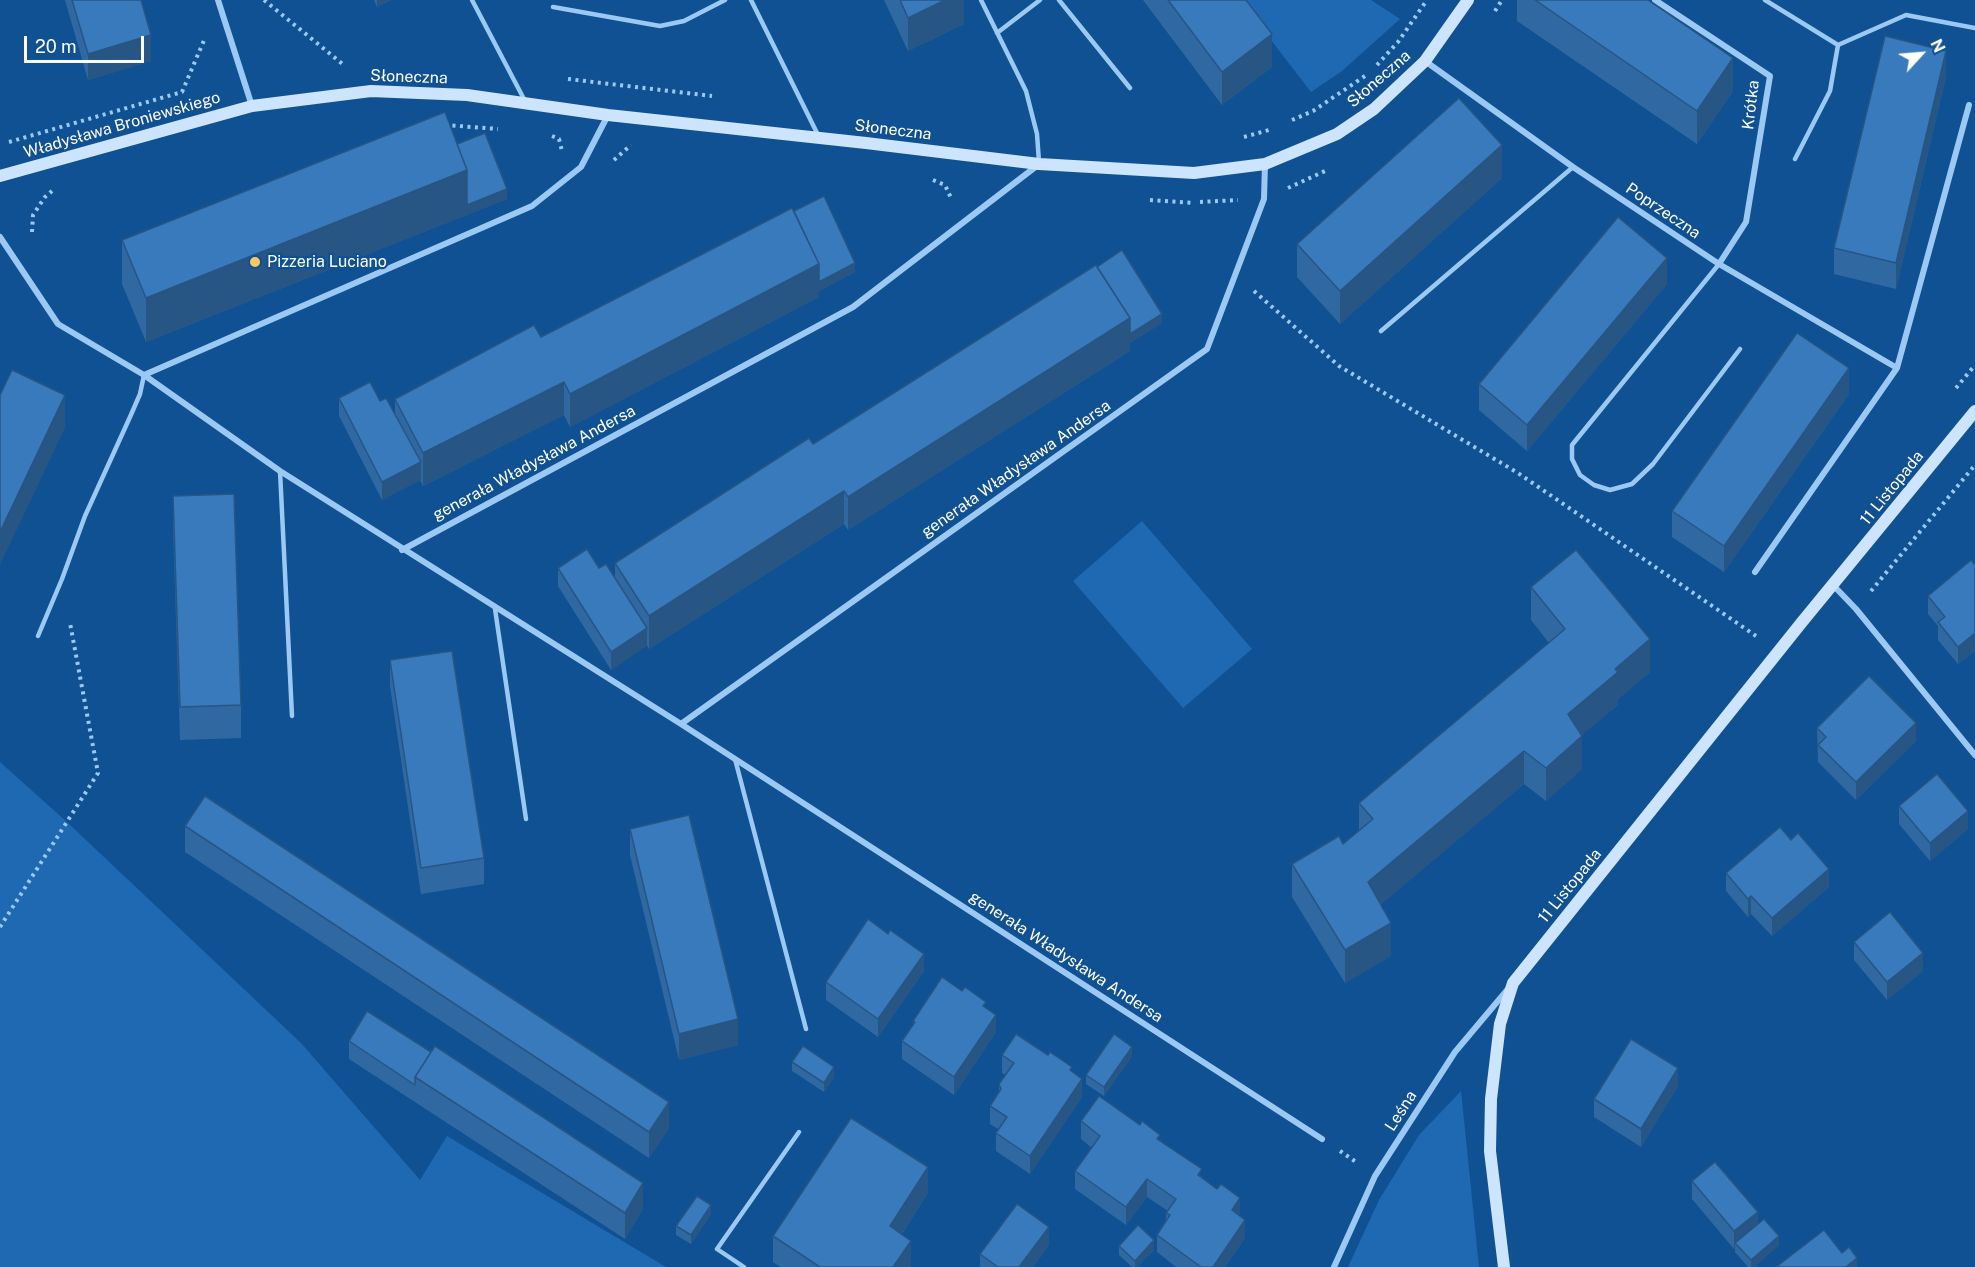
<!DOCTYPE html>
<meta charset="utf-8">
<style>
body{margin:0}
#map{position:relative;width:1975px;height:1267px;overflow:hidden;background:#105193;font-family:"Public Sans",sans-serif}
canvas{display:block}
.north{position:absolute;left:1891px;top:24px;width:60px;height:60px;-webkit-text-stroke:4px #105193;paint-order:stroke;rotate:64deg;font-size:16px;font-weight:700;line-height:24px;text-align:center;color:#fff}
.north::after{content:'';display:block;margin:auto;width:21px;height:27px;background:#fff;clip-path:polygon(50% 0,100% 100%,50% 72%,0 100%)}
.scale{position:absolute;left:24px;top:36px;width:120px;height:27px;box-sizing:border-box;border:3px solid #fff;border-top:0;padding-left:8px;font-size:18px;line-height:21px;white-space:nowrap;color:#fff;-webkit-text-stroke:4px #105193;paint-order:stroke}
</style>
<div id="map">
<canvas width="1975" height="1267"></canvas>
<div class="north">N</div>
<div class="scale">20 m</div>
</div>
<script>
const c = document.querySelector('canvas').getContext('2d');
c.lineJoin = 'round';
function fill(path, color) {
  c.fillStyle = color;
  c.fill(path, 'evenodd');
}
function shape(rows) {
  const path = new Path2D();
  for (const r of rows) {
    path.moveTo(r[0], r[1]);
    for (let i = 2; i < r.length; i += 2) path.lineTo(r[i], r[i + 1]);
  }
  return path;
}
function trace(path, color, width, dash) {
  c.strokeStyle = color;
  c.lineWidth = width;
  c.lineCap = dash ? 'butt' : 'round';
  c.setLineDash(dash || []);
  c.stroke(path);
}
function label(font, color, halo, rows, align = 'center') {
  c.font = font + ' "Public Sans",sans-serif';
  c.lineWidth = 4.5;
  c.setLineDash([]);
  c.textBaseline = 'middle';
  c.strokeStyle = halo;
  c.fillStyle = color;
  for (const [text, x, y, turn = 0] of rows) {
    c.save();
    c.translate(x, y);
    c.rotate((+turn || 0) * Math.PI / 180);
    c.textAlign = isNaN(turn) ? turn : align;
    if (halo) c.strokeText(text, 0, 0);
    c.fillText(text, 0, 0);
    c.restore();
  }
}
fill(shape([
 [1240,0,1371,0,1400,19,1342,71,1311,92],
 [1142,521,1252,649,1183,708,1073,581],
 [0,762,68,823,301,1043,420,1180,447,1136,666,1267,0,1267],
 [1461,1091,1479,1267,1348,1267,1379,1200,1419,1135]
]), '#1e69b1');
trace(shape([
 [264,0,345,66],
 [1495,11,1502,0],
 [1377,65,1398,42,1427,0],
 [568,79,712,96],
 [1292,120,1313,111,1365,76],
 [445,125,498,129],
 [552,136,559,139,562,151],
 [1244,137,1269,130],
 [9,142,182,92,205,38],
 [614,160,631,145],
 [933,180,945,185,952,200],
 [1288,188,1325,171],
 [1150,200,1193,203],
 [1200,202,1238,200],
 [32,232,33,215,45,197,52,191],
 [1254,291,1339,366,1518,473,1756,636],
 [1956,388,1975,365],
 [1871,591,1975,465],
 [0,927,98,773,70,623],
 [1340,1151,1356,1162]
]), '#9cc9f4', 4, [3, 4.5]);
trace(shape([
 [472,0,525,101],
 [751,0,818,135],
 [981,0,1026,91,1037,134,1039,162],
 [1059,0,1130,88],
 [1765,0,1838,45,1906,15,1975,28],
 [553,7,660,26,684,21,725,0],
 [997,33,1040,0],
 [1795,159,1830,91,1838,45],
 [1719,264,1572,445,1572,459,1580,475,1594,485,1610,490,1632,484,1653,464,1740,349],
 [1381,331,1573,167],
 [280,471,292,716],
 [495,609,526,819],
 [38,636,62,579,85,516,130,417,140,394,144,375],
 [735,759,806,1029],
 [744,1267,717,1249,799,1132]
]), '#9cc9f4', 4.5);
trace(shape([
 [218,0,252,106],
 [1655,0,1770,76,1746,222,1719,264],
 [1425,61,1573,167,1719,264,1897,368],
 [0,237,58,324,144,375,280,471,681,724,1322,1139],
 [144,375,532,206,581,167,608,115],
 [402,550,853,307,1038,165],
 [1755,572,1897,368,1969,105],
 [1833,585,1856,609,1975,755],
 [681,724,1207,349,1264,199,1265,164],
 [1334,1267,1375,1176,1455,1052,1508,989]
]), '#9cc9f4', 6);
trace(shape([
 [0,176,252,106,371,91,467,95,608,115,866,143,1039,164,1194,173,1265,164,1337,134,1374,109,1425,61,1468,0],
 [1504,1267,1490,1151,1491,1099,1500,1024,1513,983,1802,622,1975,411]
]), '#cce4fd', 12);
fill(shape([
 [65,0,141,0,151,61,88,80],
 [374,0,391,0,377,7],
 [884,0,964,0,964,24,908,51],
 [1143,0,1246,0,1272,67,1222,105],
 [1517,0,1648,0,1733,91,1697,144,1517,21],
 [1946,77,1896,289,1834,274,1834,248],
 [457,144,507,199,146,342,122,284,122,240],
 [1502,178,1340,324,1297,277,1297,244],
 [794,211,855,272,819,291,819,297,570,427,564,415,423,486,420,480,382,500,339,416,339,398,380,401,395,414,395,399,541,337],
 [1667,284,1527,451,1479,410,1479,384],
 [1162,323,1130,343,1130,351,848,530,844,524,649,649,647,645,611,670,558,586,558,568,599,568,615,579,615,563,813,444],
 [1849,394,1724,572,1672,537,1672,511],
 [173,496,241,705,241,738,180,740,173,529],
 [1975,565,1975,651,1958,664,1938,640,1938,626,1928,614,1928,596],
 [1531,587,1650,672,1618,699,1618,705,1581,735,1582,769,1546,801,1524,784,1381,904,1391,956,1345,983,1292,897,1292,864,1343,844,1359,831,1359,803,1549,643,1531,620],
 [390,660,484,858,484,884,421,894,390,686],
 [1817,728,1916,741,1856,800,1818,762],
 [1899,806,1968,829,1930,861,1899,824],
 [185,826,669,1128,649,1158,185,852],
 [630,829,738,1045,679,1060,630,855],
 [1726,873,1829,887,1772,936,1751,914,1748,917,1726,891],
 [1854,942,1923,971,1887,1000,1854,960],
 [924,971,878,1037,826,1000,826,982],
 [986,1007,996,1032,954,1095,902,1059,902,1041,913,1025,913,1021],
 [367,1011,643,1209,625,1239,349,1059,349,1041],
 [1002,1055,1072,1072,1082,1097,1030,1174,996,1151,996,1133,998,1129,990,1124,990,1106,999,1092,999,1084,1006,1075,1002,1073],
 [1132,1056,1104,1096,1086,1084,1086,1075],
 [792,1062,834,1077,824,1092,792,1071],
 [1678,1086,1641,1147,1594,1117,1594,1099],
 [1081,1121,1160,1140,1202,1177,1240,1216,1245,1238,1225,1267,1176,1267,1157,1252,1157,1235,1166,1220,1166,1213,1168,1211,1147,1197,1126,1225,1075,1189,1075,1171,1092,1148,1081,1139],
 [1692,1181,1758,1224,1779,1245,1754,1267,1748,1267,1735,1252,1735,1248,1734,1249,1692,1199],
 [928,1193,902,1234,911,1267,780,1267,773,1262,773,1236],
 [711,1214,691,1244,676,1235,676,1226],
 [1049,1245,1033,1267,980,1267,980,1254],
 [1119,1246,1154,1250,1137,1267,1132,1267,1119,1255]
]), '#3069a2');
fill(shape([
 [377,0,391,0,377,7],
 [945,0,964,0,964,24,908,51,908,18],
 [1272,34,1272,67,1222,105,1222,72],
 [151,35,151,61,88,80,88,54],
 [1946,51,1946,77,1896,289,1896,263],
 [1733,58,1733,91,1697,144,1697,111],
 [1502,145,1502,178,1340,324,1340,291],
 [467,170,507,189,507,199,146,342,146,298],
 [1667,258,1667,284,1527,451,1527,425],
 [855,263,855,272,819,291,819,297,570,427,570,394,819,264],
 [1162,314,1162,323,1130,343,1130,351,848,530,848,497,1130,318],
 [1849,368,1849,394,1724,572,1724,546],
 [564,382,564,415,423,486,423,453],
 [65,395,65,428,0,565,0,532],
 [421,462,421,480,382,500,382,482],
 [844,491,844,524,649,649,649,616],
 [647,628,647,646,611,670,611,652],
 [1975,633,1975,651,1958,664,1958,647],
 [1650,639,1650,672,1618,699,1618,705,1568,747,1568,714,1615,669],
 [1916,723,1916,741,1856,800,1856,782],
 [1582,736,1582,769,1546,801,1546,768],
 [1524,751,1524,784,1368,915,1368,882],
 [1968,811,1968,829,1930,861,1930,843],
 [1829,869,1829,887,1772,936,1772,918],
 [1751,896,1751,914,1748,917,1748,899],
 [1391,923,1391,956,1345,983,1345,950],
 [1923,953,1923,971,1887,1000,1887,982],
 [924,954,924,971,878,1037,878,1019],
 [996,1015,996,1032,954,1095,954,1077],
 [738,1019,738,1045,679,1060,679,1034],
 [1132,1047,1132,1056,1104,1096,1104,1087],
 [834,1067,834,1077,824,1092,824,1083],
 [1678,1068,1678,1086,1641,1147,1641,1129],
 [1082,1079,1082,1097,1030,1174,1030,1156],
 [669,1102,669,1128,649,1158,649,1132],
 [928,1167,928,1193,890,1252,890,1226],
 [1147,1179,1147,1197,1126,1225,1126,1207],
 [643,1183,643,1209,625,1239,625,1213],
 [1240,1198,1240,1216,1232,1210],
 [711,1205,711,1214,691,1244,691,1235],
 [1758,1212,1758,1230,1735,1243,1735,1248,1734,1249,1734,1231],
 [1245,1220,1245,1238,1225,1267,1213,1267],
 [1049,1227,1049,1245,1033,1267,1019,1267],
 [1779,1236,1779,1245,1754,1267,1751,1267,1751,1260],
 [1154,1240,1154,1250,1137,1267,1135,1267,1135,1261],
 [911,1241,911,1267,893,1267],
 [1857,1258,1857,1267,1847,1267,1847,1266]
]), '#275584');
const building = shape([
 [72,0,141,0,151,35,88,54,72,0],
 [900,0,945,0,908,18,900,0],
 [1168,0,1246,0,1272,34,1222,72,1168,0],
 [1535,0,1648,0,1733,58,1697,111,1535,0],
 [1885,36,1946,51,1896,263,1834,248,1885,36],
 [1459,98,1502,145,1340,291,1297,244,1459,98],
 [445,112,467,170,146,298,122,240,445,112],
 [485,133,507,189,467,205,467,170,457,144,485,133],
 [824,196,855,263,819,282,819,264,794,211,824,196],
 [792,208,819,264,570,394,564,382,423,453,395,399,534,325,541,337,792,208],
 [1618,217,1667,258,1527,425,1479,384,1618,217],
 [1122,250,1162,314,1130,334,1130,318,1097,267,1122,250],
 [1096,265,1130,318,848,497,844,491,649,616,615,563,809,438,813,444,1096,265],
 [1797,333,1849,368,1724,546,1672,511,1797,333],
 [12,370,65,395,0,532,0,395,12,370],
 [370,382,380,401,386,398,421,462,382,482,339,398,370,382],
 [234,494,241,705,180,707,173,496,234,494],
 [587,549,599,568,606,564,647,628,611,652,558,568,587,549],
 [1576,550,1650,639,1615,669,1618,672,1568,714,1582,736,1546,768,1524,751,1368,882,1391,923,1345,950,1292,864,1339,836,1343,844,1373,819,1359,803,1565,629,1531,587,1576,550],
 [1971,560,1975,565,1975,633,1958,647,1938,622,1945,617,1928,596,1971,560],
 [452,651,484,858,421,868,390,660,452,651],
 [1869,676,1916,723,1856,782,1818,745,1826,737,1817,728,1869,676],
 [1937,774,1968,811,1930,843,1899,806,1937,774],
 [205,796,669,1102,649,1132,185,826,205,796],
 [689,815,738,1019,679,1034,630,829,689,815],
 [1780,827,1791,840,1798,833,1829,869,1772,918,1751,896,1748,899,1726,873,1780,827],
 [1890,912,1923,953,1887,982,1854,942,1890,912],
 [868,919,888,934,890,930,924,954,878,1019,826,982,868,919],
 [942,977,962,991,965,987,986,1002,983,1006,996,1015,954,1077,902,1041,915,1022,913,1021,942,977],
 [367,1011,431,1052,415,1077,415,1085,349,1041,367,1011],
 [1016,1034,1048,1055,1050,1052,1072,1067,1070,1070,1082,1079,1030,1156,996,1133,1007,1117,990,1106,1001,1089,999,1084,1014,1063,1002,1055,1016,1034],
 [1114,1034,1132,1047,1104,1087,1086,1075,1114,1034],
 [1631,1039,1678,1068,1641,1129,1594,1099,1631,1039],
 [435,1046,643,1183,625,1213,415,1077,435,1046],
 [803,1046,834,1067,824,1083,792,1062,803,1046],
 [1099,1096,1140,1125,1142,1121,1160,1135,1157,1139,1202,1169,1198,1175,1217,1189,1221,1184,1240,1198,1232,1210,1245,1220,1213,1267,1201,1267,1157,1235,1170,1215,1166,1213,1176,1199,1147,1179,1126,1207,1075,1171,1100,1136,1081,1121,1099,1096],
 [851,1118,928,1167,890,1226,911,1241,893,1267,820,1267,773,1236,851,1118],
 [1715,1162,1758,1212,1734,1231,1692,1181,1715,1162],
 [697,1196,711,1205,691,1235,676,1226,697,1196],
 [1017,1204,1049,1227,1019,1267,998,1267,980,1254,1017,1204],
 [1764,1219,1779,1236,1751,1260,1735,1243,1764,1219],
 [1138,1225,1154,1240,1135,1261,1119,1246,1138,1225],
 [1824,1230,1842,1253,1849,1247,1857,1258,1847,1266,1847,1267,1776,1267,1824,1230]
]);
fill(building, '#387abc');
trace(building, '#275584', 1.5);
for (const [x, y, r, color] of [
 [255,262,6,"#ffc75f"]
]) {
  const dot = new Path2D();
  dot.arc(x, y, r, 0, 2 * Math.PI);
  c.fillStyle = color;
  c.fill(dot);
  trace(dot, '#105193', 2);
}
label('16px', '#fff', '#105193', [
 ["Słoneczna",409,77,2],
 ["Słoneczna",1379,79,-41],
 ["Krótka",1751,105,-83],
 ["Władysława Broniewskiego",122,125,-16],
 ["Słoneczna",893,130,7],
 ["Poprzeczna",1663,211,34],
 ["generała Władysława Andersa",534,463,-28],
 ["generała Władysława Andersa",1016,469,-35],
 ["11 Listopada",1892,488,-51],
 ["11 Listopada",1570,886,-51],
 ["generała Władysława Andersa",1066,957,33],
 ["Leśna",1401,1111,-57]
]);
label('16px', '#fff', '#105193', [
 ["Pizzeria Luciano",267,262]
], 'left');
</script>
